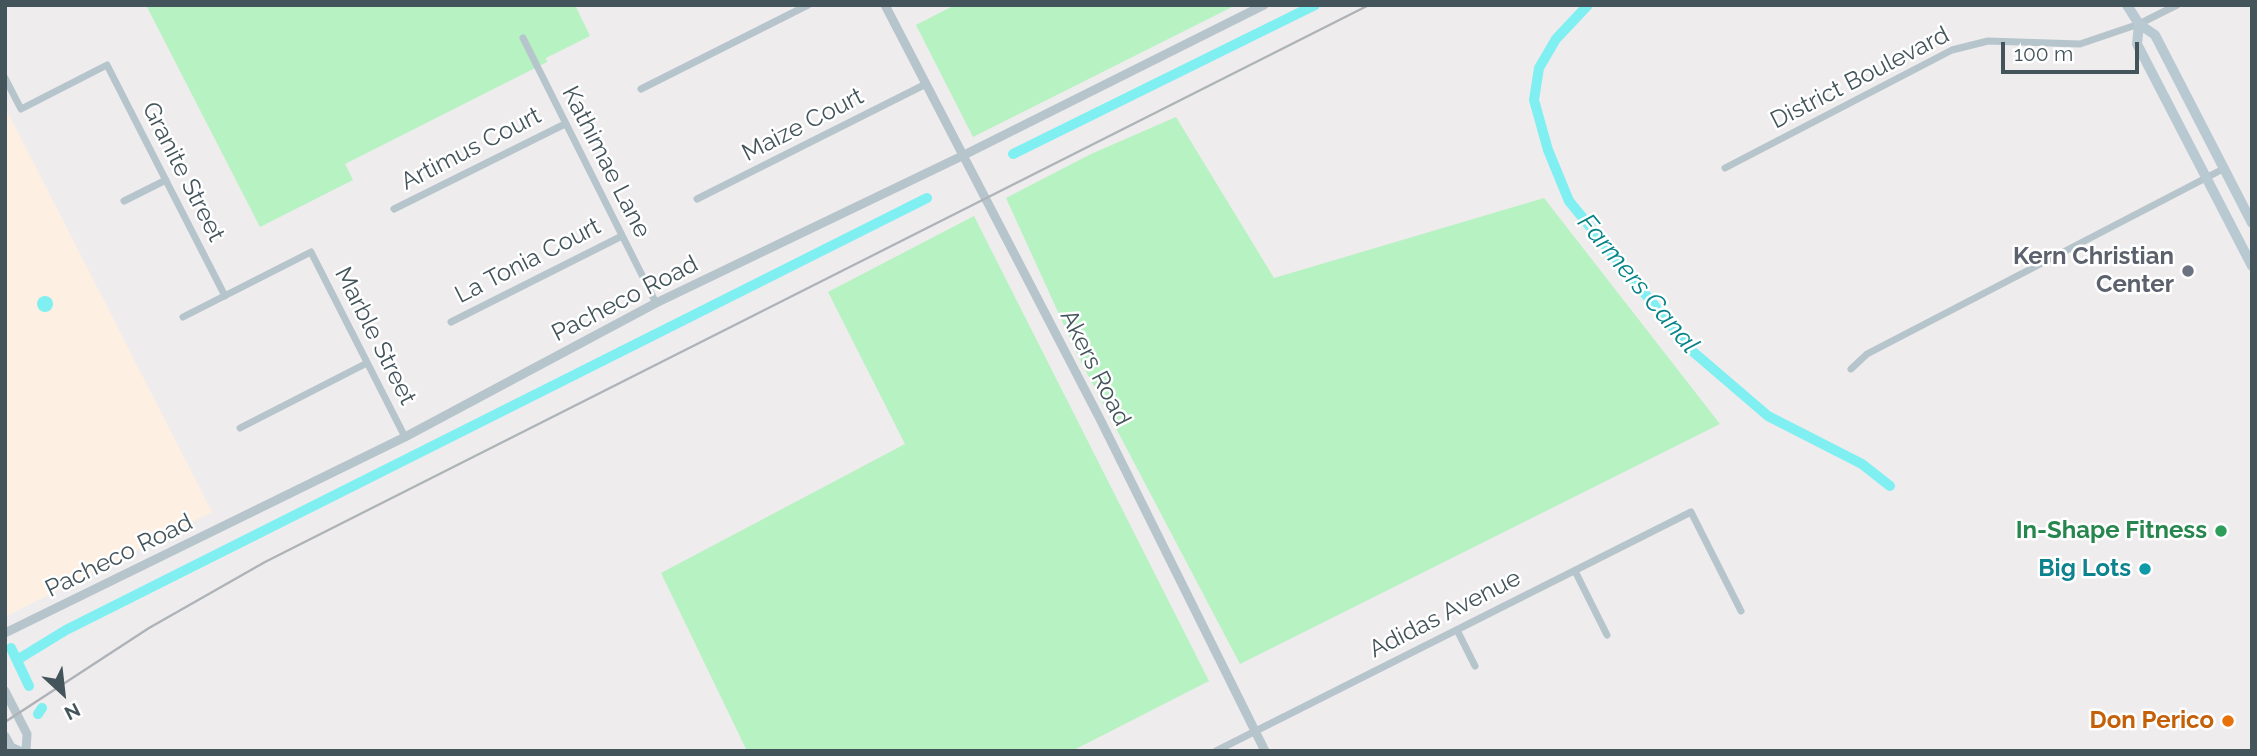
<!DOCTYPE html>
<style>
body{margin:0}
#map{position:relative;width:2257px;height:756px;overflow:hidden;background:#efeced;font-family:Raleway,sans-serif}
canvas{display:block}
.frame{position:absolute;inset:0;border:7px solid #43545b;pointer-events:none}
.north{position:absolute;left:28px;top:658px;width:70px;height:70px;-webkit-text-stroke:5px #fff;paint-order:stroke;rotate:153deg;font-size:19px;font-weight:700;line-height:28px;text-align:center;color:#43545b}
.north::after{content:'';display:block;margin:auto;width:24px;height:32px;background:#43545b;clip-path:polygon(50% 0,100% 100%,50% 72%,0 100%)}
.scale{position:absolute;left:2001px;top:42px;width:138px;height:32px;box-sizing:border-box;border:4px solid #43545b;border-top:0;padding-left:9px;font-size:21px;line-height:24px;white-space:nowrap;color:#43545b;-webkit-text-stroke:5px #fff;paint-order:stroke}
</style>
<div id="map">
<canvas width="2257" height="756"></canvas>
<div class="frame"></div>
<div class="north">N</div>
<div class="scale">100 m</div>
</div>
<script>
const c = document.querySelector('canvas').getContext('2d');
c.lineJoin = 'round';
function fill(path, color) {
  c.fillStyle = color;
  c.fill(path, 'evenodd');
}
function shape(rows) {
  const path = new Path2D();
  for (const r of rows) {
    if (r.length === 3) {
      path.moveTo(r[0] + r[2], r[1]);
      path.arc(r[0], r[1], r[2], 0, 2 * Math.PI);
      continue;
    }
    path.moveTo(r[0], r[1]);
    for (let i = 2; i < r.length; i += 2) path.lineTo(r[i], r[i + 1]);
  }
  return path;
}
function trace(path, color, width, dash) {
  c.strokeStyle = color;
  c.lineWidth = width;
  c.lineCap = dash ? 'butt' : 'round';
  c.setLineDash(dash || []);
  c.stroke(path);
}
function label(font, color, halo, rows, align = 'center') {
  c.font = font + ' Raleway,sans-serif';
  c.lineWidth = 5;
  c.setLineDash([]);
  c.textBaseline = 'middle';
  c.strokeStyle = halo;
  c.fillStyle = color;
  for (const [text, x, y, turn = 0] of rows) {
    c.save();
    c.translate(x, y);
    c.rotate((+turn || 0) * Math.PI / 180);
    c.textAlign = isNaN(turn) ? turn : align;
    if (halo) c.strokeText(text, 0, 0);
    c.fillText(text, 0, 0);
    c.restore();
  }
}
fill(shape([
 [5,107,212,512,5,617]
]), '#fdf0e2');
fill(shape([
 [146,5,575,5,590,36,546,58,547,62,345,164,353,180,260,227],
 [955,5,1236,5,973,137,916,25],
 [1176,117,1274,278,1544,198,1720,424,1240,664,1079,358,1006,198,1091,154],
 [974,216,1209,681,1072,751,747,751,661,573,905,444,828,292]
]), '#b6f2c2');
fill(shape([
 [45,304,8]
]), '#7feff2');
trace(shape([
 [1588,5,1556,39,1539,68,1534,100,1548,150,1569,201,1691,350,1768,416,1862,464,1890,486],
 [1013,154,1315,5],
 [11,648,29,686],
 [17,660,66,630,927,198],
 [38,714,42,708]
]), '#7feff2', 10);
trace(shape([
 [523,38,656,303],
 [5,78,21,109,107,65,225,296],
 [641,89,808,5],
 [1725,168,1952,50,1988,41,2080,44,2139,24,2177,5],
 [697,199,926,84],
 [124,201,166,180],
 [394,209,565,124],
 [183,317,311,252,405,437],
 [451,322,622,236],
 [1851,369,1867,354,2225,168],
 [240,428,367,363],
 [1575,571,1607,635],
 [1457,630,1475,666],
 [1216,751,1691,512,1741,611]
]), '#b6c5cb', 7);
trace(shape([
 [885,5,1099,417,1265,751],
 [5,633,405,437,656,303,962,156,1264,5],
 [5,691,27,734,26,751],
 [5,736,11,747,20,751]
]), '#b6c5cb', 9);
trace(shape([
 [2127,5,2139,24,2155,35,2252,223],
 [2139,24,2137,44,2252,266]
]), '#b8c9d2', 10);
trace(shape([
 [5,722,149,628,265,562,1369,5]
]), '#aeb3b8', 2.5);
for (const [x, y, r, color] of [
 [2188,271,7,"#6b7280"],
 [2221,531,7,"#2e9e5b"],
 [2145,569,7,"#0f9aa8"],
 [2228,721,7,"#e8710a"]
]) {
  const dot = new Path2D();
  dot.arc(x, y, r, 0, 2 * Math.PI);
  c.fillStyle = color;
  c.fill(dot);
  trace(dot, '#fff', 2.5);
}
label('24px', '#43545b', '#fff', [
 ["District Boulevard",1860,78,-27],
 ["Maize Court",803,125,-27],
 ["Artimus Court",471,149,-27],
 ["Kathimae Lane",606,162,63],
 ["Granite Street",183,172,63],
 ["La Tonia Court",528,261,-27],
 ["Pacheco Road",625,299,-27],
 ["Marble Street",375,336,63],
 ["Akers Road",1095,368,63],
 ["Pacheco Road",119,556,-26],
 ["Adidas Avenue",1445,614,-27]
]);
label('bold 24px', '#5b616d', '#fff', [
 ["Kern Christian",2174,257],
 ["Center",2174,285]
], 'right');
label('bold 24px', '#27864d', '#fff', [
 ["In-Shape Fitness",2207,531]
], 'right');
label('bold 24px', '#0d838f', '#fff', [
 ["Big Lots",2131,569]
], 'right');
label('bold 24px', '#c56008', '#fff', [
 ["Don Perico",2214,721]
], 'right');
label('italic 26px', '#058488', '#fff', [
 ["Farmers Canal",1638,284,50]
]);
</script>
